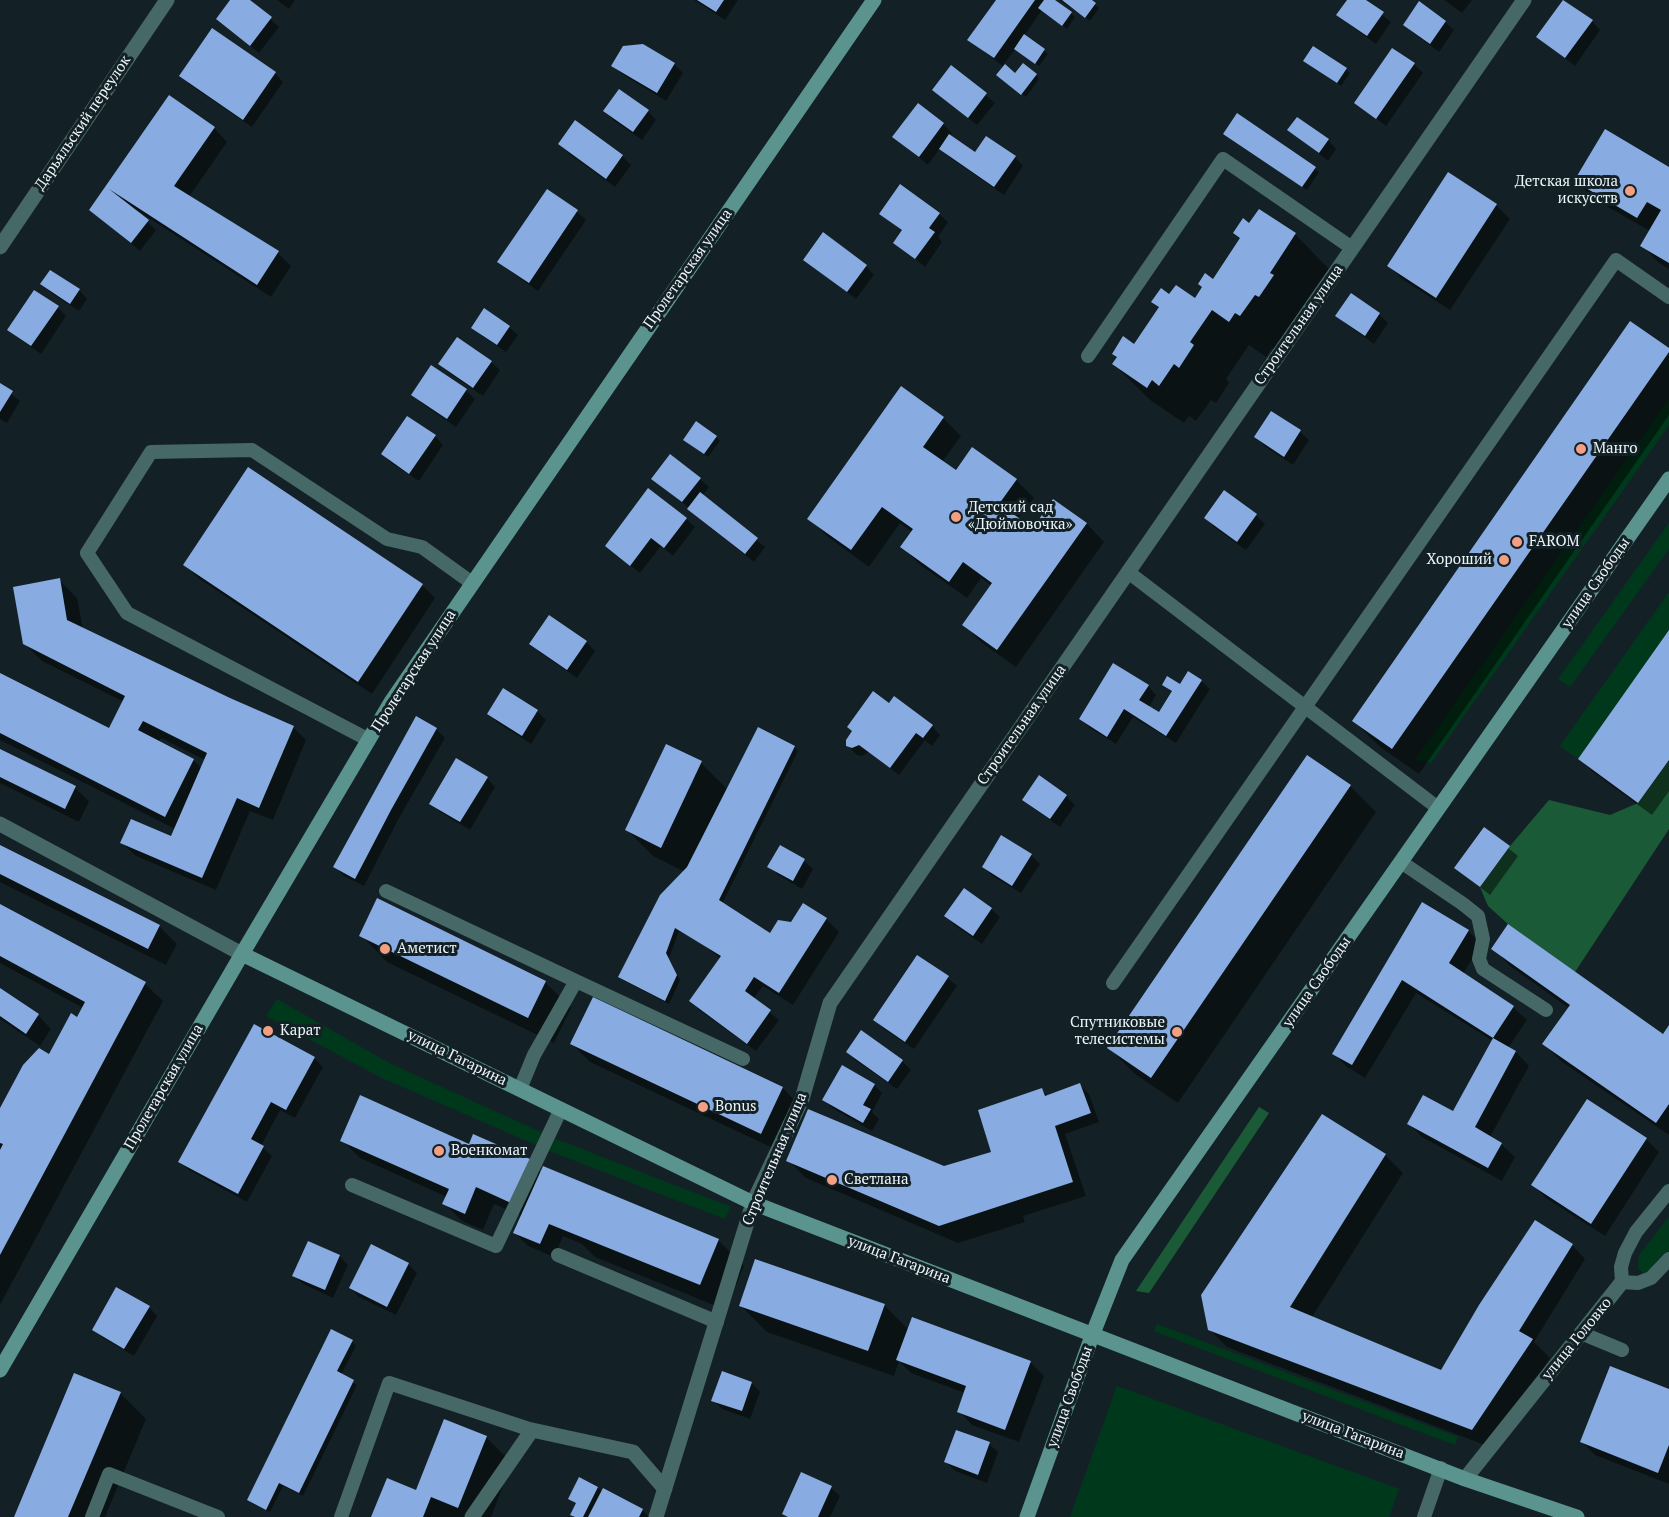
<!DOCTYPE html>
<meta charset="utf-8">
<style>
body{margin:0}
canvas{display:block;background:#132126}
</style>
<canvas width="1669" height="1517"></canvas>
<script>
const c = document.querySelector('canvas').getContext('2d');
c.lineJoin = 'round';
function fill(path, color) {
  c.fillStyle = color;
  c.fill(path, 'evenodd');
}
function shape(rows) {
  const path = new Path2D();
  for (const r of rows) {
    path.moveTo(r[0], r[1]);
    for (let i = 2; i < r.length; i += 2) path.lineTo(r[i], r[i + 1]);
  }
  return path;
}
function trace(path, color, width, dash) {
  c.strokeStyle = color;
  c.lineWidth = width;
  c.lineCap = dash ? 'butt' : 'round';
  c.setLineDash(dash || []);
  c.stroke(path);
}
function label(font, color, halo, rows, align = 'center') {
  c.font = font + ' "PT Serif",serif';
  c.lineWidth = 6;
  c.setLineDash([]);
  c.textBaseline = 'middle';
  c.strokeStyle = halo;
  c.fillStyle = color;
  for (const [text, x, y, turn = 0] of rows) {
    c.save();
    c.translate(x, y);
    c.rotate((+turn || 0) * Math.PI / 180);
    c.textAlign = isNaN(turn) ? turn : align;
    if (halo) c.strokeText(text, 0, 0);
    c.fillText(text, 0, 0);
    c.restore();
  }
}
fill(shape([
 [1669,399,1669,425,1431,763,1415,760],
 [1669,523,1669,549,1570,687,1558,679],
 [1669,592,1669,630,1578,759,1560,746],
 [277,999,389,1063,556,1139,731,1207,725,1219,552,1152,382,1078,266,1016],
 [1669,1217,1669,1253,1647,1274,1643,1273,1638,1268,1639,1255],
 [1157,1324,1458,1437,1455,1445,1154,1331],
 [1117,1386,1399,1489,1389,1517,1070,1517]
]), '#00381c');
fill(shape([
 [1669,760,1669,829,1575,972,1508,924,1488,906,1480,887,1510,846,1549,800,1610,815,1638,803],
 [1259,1107,1269,1113,1149,1293,1136,1291]
]), '#1b5a36');
fill(shape([
 [232,0,248,0,279,27,259,53,218,19],
 [277,0,295,0,289,9],
 [694,0,738,0,725,20],
 [998,0,1053,0,1075,17,1067,29,1042,10,1024,36,1048,54,1039,66,1016,48,1003,65,1016,75,1036,75,1039,79,1026,97,1002,79,1004,67,969,40],
 [1060,0,1090,0,1099,8,1090,21],
 [1348,0,1364,0,1391,22,1376,44,1347,23,1338,15],
 [1444,0,1472,0,1462,13],
 [1592,21,1600,30,1575,66,1538,37],
 [1445,22,1454,30,1439,52,1413,33,1405,25],
 [643,45,674,64,683,73,666,101,622,74,613,65],
 [1313,48,1350,73,1341,86,1309,64],
 [1414,64,1423,73,1386,126,1356,103],
 [951,67,995,103,977,125,934,90],
 [275,73,283,82,252,127,190,85,181,76],
 [918,105,943,124,952,133,949,136,975,154,1015,157,1023,166,1004,195,949,157,940,148,928,165,894,137],
 [605,111,648,111,656,120,642,140,613,120],
 [1237,115,1319,172,1307,190,1229,138],
 [214,128,227,142,189,197,278,253,291,266,271,297,138,211,137,213,156,230,140,251,91,210,108,188],
 [1289,130,1328,140,1336,149,1328,161],
 [560,144,622,156,631,165,615,187,568,153],
 [1669,168,1669,269,1659,263,1642,245,1650,231,1594,199,1576,181],
 [1449,174,1496,205,1510,219,1450,310,1402,279,1389,266],
 [547,191,577,212,586,220,538,291,508,270,499,262],
 [1260,211,1295,234,1331,271,1277,351,1272,348,1266,357,1249,345,1226,379,1229,383,1216,403,1211,400,1196,421,1189,416,1184,423,1150,400,1114,364,1135,346,1160,308,1153,302,1195,300,1213,281],
 [881,213,939,214,948,222,938,237,942,242,925,267,895,243,903,231],
 [805,260,866,266,874,275,856,299],
 [42,284,79,290,87,299,79,311,51,293],
 [1351,295,1379,314,1388,323,1374,344,1346,324,1337,315],
 [58,308,66,316,41,354,18,338,9,330],
 [473,327,509,327,518,335,506,352,482,336],
 [1669,349,1669,415,1419,774,1380,747,1354,721],
 [491,362,500,370,483,396,449,373,440,364],
 [431,367,466,391,475,399,456,427,421,403,413,394],
 [0,385,20,401,7,423,0,419],
 [1271,413,1300,432,1309,440,1293,465,1264,446,1256,437],
 [943,418,961,436,942,462,956,473,1016,480,1034,498,1018,519,1033,530,1054,501,1087,524,1104,542,1016,667,982,643,964,625,992,586,981,578,967,598,919,564,902,547,912,532,900,523,869,567,827,536,809,518],
 [435,436,443,445,419,481,391,463,383,454],
 [716,437,720,441,708,457,689,443],
 [653,479,700,479,709,487,702,496,765,547,754,562,697,517,689,508],
 [1256,515,1265,524,1246,550,1214,527,1206,518],
 [686,519,695,527,673,556,661,546,640,573,615,554],
 [185,565,422,585,435,598,372,694,198,578],
 [59,580,77,598,83,629,229,700,293,727,306,740,273,820,250,811,216,890,136,856,122,843,172,838,175,829,0,740,0,675,109,730,124,702,42,661,24,643],
 [161,738,205,760,202,768,193,760,158,742],
 [549,617,586,642,595,651,577,678,539,652,531,643],
 [1669,632,1669,791,1652,815,1593,772,1580,759],
 [1189,673,1201,681,1210,689,1176,743,1133,717,1116,744,1090,728,1081,719,1148,686,1156,695,1149,707,1159,714,1172,693,1164,684,1181,686],
 [504,690,537,711,546,720,531,744,498,723,489,714],
 [889,705,932,726,940,735,932,746,925,740,899,775,869,752,862,756,857,755,848,746],
 [436,729,445,738,399,818,364,886,344,876,335,867],
 [794,747,798,751,722,904,771,935,792,924,826,919,839,932,793,1005,763,986,753,999,779,1020,756,1051,699,1010,691,1001,721,959,700,942,679,931,669,958,680,980,669,1004,624,981,620,977,685,872,653,856,627,830,701,763,728,790],
 [0,751,75,788,89,801,79,822,0,783],
 [487,778,495,787,470,830,440,812,431,803],
 [1350,786,1376,812,1178,1103,1135,1074,1109,1048],
 [1066,796,1075,805,1060,827,1033,808,1024,800],
 [1484,829,1518,856,1490,895,1456,868],
 [0,846,159,926,177,944,166,965,0,882],
 [780,847,804,861,813,869,802,889,778,875,769,866],
 [1031,855,1040,864,1021,893,992,876,984,867],
 [1423,904,1468,931,1481,944,1463,974,1513,1007,1527,1020,1508,1048,1516,1052,1529,1066,1490,1137,1501,1144,1515,1157,1502,1181,1422,1137,1409,1124,1453,1113,1493,1041,1416,993,1365,1078,1347,1067,1334,1054],
 [0,906,145,984,163,1001,0,1305,0,1153,2,1149,0,1148,0,1111,50,1056,83,1008,0,963],
 [991,909,1000,917,982,944,954,925,946,916],
 [361,935,545,982,571,1008,554,1043,387,962],
 [1493,948,1663,1036,1669,1028,1669,1135,1562,1062,1544,1044,1569,1008,1510,966],
 [918,957,948,978,957,986,914,1049,884,1029,875,1020],
 [0,990,38,1015,51,1029,40,1046,0,1019],
 [594,999,783,1088,800,1106,779,1151,590,1062,572,1044],
 [861,1032,902,1061,911,1070,897,1089,856,1061,848,1052],
 [314,1058,323,1067,295,1118,280,1110,261,1146,272,1156,247,1202,189,1170,180,1162],
 [874,1085,882,1093,872,1112,879,1119,872,1131,832,1108,824,1099],
 [1080,1085,1089,1094,1099,1122,1065,1134,1086,1196,1023,1216,1025,1222,958,1243,806,1178,788,1160,944,1167,993,1153,1042,1090,1048,1096],
 [1646,1139,1659,1152,1605,1236,1546,1198,1533,1185],
 [342,1140,469,1146,529,1160,541,1173,718,1240,744,1266,726,1310,595,1257,582,1244,563,1236,554,1257,528,1246,515,1233,522,1216,494,1204,483,1230,462,1221,444,1203,447,1197,360,1158],
 [1385,1155,1403,1173,1312,1317,1442,1371,1572,1245,1585,1259,1534,1342,1550,1358,1490,1447,1227,1347,1209,1329],
 [339,1256,348,1265,333,1298,303,1284,294,1276],
 [408,1264,417,1273,396,1315,359,1297,350,1288],
 [884,1305,909,1330,1030,1362,1044,1376,1019,1442,972,1425,959,1411,965,1393,911,1373,899,1361,894,1376,767,1332,741,1306],
 [149,1307,157,1316,134,1356,103,1338,94,1329],
 [352,1342,356,1346,341,1375,357,1385,303,1496,283,1486,270,1512,253,1504,249,1500],
 [752,1383,760,1392,750,1419,722,1409,713,1400],
 [1669,1391,1669,1484,1595,1455,1582,1442],
 [120,1393,146,1419,105,1517,16,1517],
 [957,1432,989,1444,998,1452,987,1483,955,1471,946,1462],
 [486,1437,512,1463,491,1517,373,1517,417,1492],
 [598,1488,602,1492,642,1510,649,1517,574,1517,572,1514,577,1504,570,1499],
 [831,1488,840,1496,830,1517,787,1517,783,1514]
]), '#0007');
fill(shape([
 [230,0,250,0,272,17,250,46,216,19],
 [697,0,724,0,716,12],
 [996,0,1035,0,994,58,967,40],
 [1044,0,1055,0,1072,12,1062,26,1038,8],
 [1062,0,1092,0,1096,3,1085,18],
 [1347,0,1366,0,1384,12,1367,36,1336,15],
 [1563,0,1593,20,1565,58,1536,37],
 [1419,1,1446,21,1430,44,1403,25],
 [212,28,276,72,243,120,179,76],
 [1024,34,1045,49,1035,64,1014,49],
 [643,44,675,63,657,93,611,66,623,46],
 [1313,46,1347,68,1337,83,1303,61],
 [1392,48,1415,63,1376,119,1354,103],
 [1023,63,1037,74,1021,95,996,75,1005,64,1015,73],
 [951,65,987,93,968,118,932,90],
 [619,89,649,110,633,132,603,111],
 [169,95,215,127,174,186,279,251,257,285,109,189,149,220,131,243,89,210],
 [918,103,944,123,919,157,892,137],
 [1237,113,1316,167,1302,187,1223,134],
 [1297,117,1329,139,1319,153,1287,130],
 [575,120,623,155,606,179,558,144],
 [1605,129,1669,167,1669,263,1640,246,1661,210,1647,202,1637,218,1574,181],
 [949,134,975,152,986,136,1016,156,994,187,939,149],
 [1448,172,1497,204,1436,298,1387,266],
 [900,184,940,213,929,228,935,232,915,259,893,243,902,230,879,214],
 [547,189,578,210,529,283,497,262],
 [1259,209,1296,233,1270,273,1274,275,1259,297,1255,295,1240,316,1235,313,1229,322,1212,310,1190,342,1194,345,1179,368,1174,364,1159,386,1152,380,1147,388,1112,364,1117,357,1112,354,1123,336,1134,344,1159,307,1151,302,1161,288,1169,294,1176,285,1195,298,1202,287,1198,284,1205,273,1213,279,1240,238,1233,233,1243,218,1249,223],
 [823,232,867,265,847,292,803,260],
 [50,270,80,289,70,304,40,284],
 [34,290,59,306,31,346,7,330],
 [1351,293,1380,313,1365,336,1335,316],
 [484,308,510,326,497,345,471,328],
 [1630,321,1669,348,1669,352,1392,749,1352,721],
 [457,337,492,361,473,388,438,364],
 [431,365,467,389,447,419,411,395],
 [0,383,13,391,0,412],
 [901,386,944,417,923,447,956,470,972,447,1017,479,999,504,1033,528,1053,499,1087,523,997,650,962,625,992,583,963,562,949,582,900,547,913,529,882,507,851,550,807,519],
 [1271,411,1301,430,1284,457,1254,437],
 [407,416,436,435,409,474,381,454],
 [696,421,717,436,704,454,683,440],
 [670,454,701,478,682,502,651,479],
 [248,467,423,584,358,682,183,565],
 [648,488,687,518,664,548,651,538,630,566,605,546],
 [1224,490,1257,514,1237,542,1204,518],
 [700,492,758,538,745,554,687,509],
 [60,578,67,620,230,698,294,726,259,808,237,798,202,878,120,843,131,819,171,836,207,753,143,721,138,730,194,759,165,817,0,733,0,673,109,728,125,696,23,644,13,587],
 [549,615,587,641,567,670,529,644],
 [1669,630,1669,760,1638,803,1578,759],
 [1113,663,1149,685,1139,700,1159,712,1172,691,1162,685,1167,676,1180,684,1188,671,1202,680,1166,736,1124,709,1107,737,1079,719],
 [503,688,538,710,522,736,487,714],
 [873,691,889,703,894,696,933,725,923,738,916,733,890,768,859,745,852,748,846,746,846,740,852,731,847,727],
 [416,716,437,728,391,810,355,879,333,867],
 [758,727,795,746,719,900,770,933,778,920,791,922,803,903,827,918,779,993,754,977,745,991,771,1010,747,1044,689,1001,721,956,675,928,666,953,677,975,665,1001,618,977,660,895,687,867],
 [666,744,702,761,661,848,625,830],
 [0,749,76,786,65,809,0,777],
 [1307,755,1351,785,1151,1078,1107,1048],
 [456,758,488,777,460,822,429,804],
 [1039,775,1067,795,1050,819,1022,800],
 [1484,827,1510,846,1480,887,1454,868],
 [1001,835,1032,854,1012,886,982,867],
 [0,845,160,925,148,949,0,874],
 [780,845,805,859,793,881,767,867],
 [964,888,992,908,973,936,944,916],
 [377,898,546,981,528,1018,359,936],
 [1422,902,1469,930,1449,963,1514,1006,1493,1038,1516,1051,1475,1127,1502,1143,1488,1168,1407,1124,1423,1095,1453,1111,1493,1038,1402,980,1352,1065,1332,1054],
 [0,904,146,982,0,1255,0,1150,3,1144,0,1143,0,1108,23,1065,39,1048,49,1054,71,1013,77,1017,85,1002,0,956],
 [1508,924,1663,1034,1669,1025,1669,1104,1656,1123,1542,1044,1570,1005,1491,949],
 [917,955,949,976,905,1042,873,1020],
 [0,988,39,1014,26,1034,0,1016],
 [593,997,783,1087,761,1134,570,1044],
 [254,1024,315,1057,286,1110,271,1102,251,1139,264,1146,238,1194,178,1162],
 [861,1030,903,1060,888,1082,846,1052],
 [842,1065,875,1084,863,1105,871,1109,863,1123,822,1100],
 [1080,1083,1091,1113,1055,1126,1073,1182,939,1226,786,1161,808,1109,944,1166,991,1152,978,1110,1042,1088,1045,1096],
 [360,1095,469,1144,473,1134,530,1159,511,1203,476,1187,465,1214,442,1204,449,1189,340,1141],
 [1587,1099,1647,1138,1591,1224,1531,1185],
 [1322,1114,1386,1154,1290,1307,1441,1370,1479,1305,1535,1220,1573,1244,1519,1331,1533,1339,1472,1430,1208,1330,1201,1295],
 [543,1166,719,1239,700,1285,549,1224,540,1244,513,1233],
 [308,1241,340,1255,325,1290,292,1276],
 [371,1244,409,1263,387,1307,349,1288],
 [755,1259,885,1304,868,1351,739,1306],
 [116,1287,150,1306,124,1349,92,1330],
 [912,1317,1031,1361,1005,1430,957,1412,966,1386,896,1360],
 [331,1329,353,1340,337,1371,354,1380,299,1493,279,1483,266,1510,247,1500],
 [1610,1366,1669,1389,1669,1445,1658,1473,1580,1442],
 [722,1371,752,1382,742,1411,711,1401],
 [74,1373,121,1392,68,1517,14,1517],
 [444,1419,487,1436,458,1508,431,1497,423,1517,371,1517,387,1478,416,1490],
 [956,1430,990,1442,978,1475,944,1462],
 [801,1472,832,1486,818,1517,788,1517,782,1514],
 [579,1477,598,1487,583,1517,575,1517,570,1515,576,1503,568,1499],
 [603,1488,643,1509,639,1517,588,1517]
]), '#88abe1');
trace(shape([
 [1088,356,1223,159,1352,248],
 [1128,572,1438,808],
 [369,740,127,613,87,553,151,452,252,450,387,539,422,547,472,583],
 [1401,862,1463,904,1478,916,1483,939,1479,959,1483,969,1546,1010],
 [386,891,576,981],
 [1113,983,1616,260,1669,297],
 [520,1089,534,1055,576,981,743,1059],
 [352,1185,496,1246,561,1109],
 [1669,1191,1636,1232,1625,1253,1621,1267,1622,1282,1638,1283,1651,1278,1669,1259],
 [558,1255,717,1322],
 [1581,1333,1622,1350],
 [92,1517,109,1474,218,1517],
 [341,1517,389,1383,532,1430],
 [1424,1517,1441,1468]
]), '#466866', 14);
trace(shape([
 [0,247,167,0],
 [0,824,242,954],
 [1465,1479,1622,1282],
 [472,1517,532,1430,633,1452,665,1489],
 [656,1517,753,1203,802,1099,830,1003,1524,0]
]), '#466866', 15);
trace(shape([
 [242,954,753,1203,1465,1479,1577,1517],
 [0,1370,242,954,391,702,874,0],
 [1027,1517,1092,1336,1122,1260,1669,479]
]), '#5b938e', 15);
for (const [x, y, r, color] of [
 [1630,191,6,"#f39f84"],
 [1581,449,6,"#f39f84"],
 [956,517,6,"#f39f84"],
 [1517,542,6,"#f39f84"],
 [1504,560,6,"#f39f84"],
 [385,949,6,"#f39f84"],
 [268,1031,6,"#f39f84"],
 [1177,1032,6,"#f39f84"],
 [703,1107,6,"#f39f84"],
 [439,1151,6,"#f39f84"],
 [832,1180,6,"#f39f84"]
]) {
  const dot = new Path2D();
  dot.arc(x, y, r, 0, 2 * Math.PI);
  c.fillStyle = color;
  c.fill(dot);
  trace(dot, '#132126', 2);
}
label('15px', '#ecf5f9', '#132126', [
 ["Дарьяльский переулок",83,123,-56],
 ["Пролетарская улица",688,269,-55],
 ["Строительная улица",1299,325,-55],
 ["улица Свободы",1596,583,-55],
 ["Пролетарская улица",414,671,-57],
 ["Строительная улица",1022,725,-55],
 ["улица Свободы",1317,982,-55],
 ["улица Гагарина",457,1058,26],
 ["Пролетарская улица",164,1087,-60],
 ["Строительная улица",775,1159,-67],
 ["улица Гагарина",899,1260,21],
 ["улица Головко",1577,1339,-51],
 ["улица Свободы",1070,1397,-70],
 ["улица Гагарина",1353,1435,21]
]);
label('15px', '#ecf5f9', '#132126', [
 ["Детская школа",1618,182,"right"],
 ["искусств",1618,199,"right"],
 ["Манго",1593,449],
 ["Детский сад",968,508],
 ["«Дюймовочка»",968,525],
 ["FAROM",1529,542],
 ["Хороший",1492,560,"right"],
 ["Аметист",397,949],
 ["Спутниковые",1165,1023,"right"],
 ["телесистемы",1165,1040,"right"],
 ["Карат",280,1031],
 ["Bonus",715,1107],
 ["Военкомат",451,1151],
 ["Светлана",844,1180]
], 'left');
</script>
